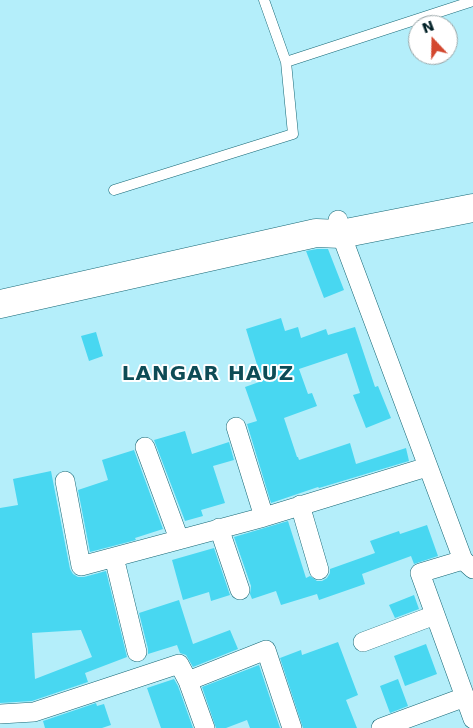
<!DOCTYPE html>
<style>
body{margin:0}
#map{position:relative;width:473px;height:728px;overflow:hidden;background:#b4eefa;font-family:"DejaVu Sans",sans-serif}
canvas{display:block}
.north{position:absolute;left:408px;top:15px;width:50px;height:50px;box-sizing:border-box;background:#fff;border:1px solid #99a6a8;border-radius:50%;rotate:339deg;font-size:14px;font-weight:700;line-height:20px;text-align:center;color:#012026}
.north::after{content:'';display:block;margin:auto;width:18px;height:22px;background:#d3472e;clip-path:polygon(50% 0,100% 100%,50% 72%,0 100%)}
</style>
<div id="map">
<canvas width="473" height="728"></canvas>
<div class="north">N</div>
</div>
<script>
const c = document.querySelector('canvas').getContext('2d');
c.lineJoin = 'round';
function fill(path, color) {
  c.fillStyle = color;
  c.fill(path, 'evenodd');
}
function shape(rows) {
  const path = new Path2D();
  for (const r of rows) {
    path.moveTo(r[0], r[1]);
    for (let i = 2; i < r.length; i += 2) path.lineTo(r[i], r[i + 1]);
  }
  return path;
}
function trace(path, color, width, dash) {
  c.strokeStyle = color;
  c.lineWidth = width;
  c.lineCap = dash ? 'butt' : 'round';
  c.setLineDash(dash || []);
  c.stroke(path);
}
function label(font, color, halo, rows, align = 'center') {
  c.font = font + ' "DejaVu Sans",sans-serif';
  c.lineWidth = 4;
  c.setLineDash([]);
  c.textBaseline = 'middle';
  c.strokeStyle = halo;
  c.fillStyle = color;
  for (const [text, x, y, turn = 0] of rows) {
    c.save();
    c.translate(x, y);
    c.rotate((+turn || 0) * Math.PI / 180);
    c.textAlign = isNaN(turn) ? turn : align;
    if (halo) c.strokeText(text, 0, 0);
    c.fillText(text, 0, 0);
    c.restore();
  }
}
fill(shape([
 [317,249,328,249,344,290,324,298,306,251],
 [281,318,285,331,298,327,301,338,326,329,328,335,355,327,375,387,378,386,391,418,366,428,353,395,360,393,347,353,299,369,308,394,312,393,317,406,284,418,297,457,298,457,299,460,350,443,356,464,406,448,409,461,319,488,318,487,271,503,247,424,257,421,245,387,262,381,246,329],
 [96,332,103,356,89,361,81,336],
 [185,431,192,454,229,442,234,460,213,466,225,503,201,510,203,516,185,521,154,440],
 [134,450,163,529,135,538,136,540,90,552,78,490,108,480,102,460],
 [51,471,70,569,73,574,78,577,84,577,106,571,127,657,85,673,88,682,32,701,0,703,0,508,18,505,13,479],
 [81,630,92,657,35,679,32,633],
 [288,521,306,578,310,576,317,581,322,581,327,578,330,573,330,569,375,553,370,541,399,531,400,534,427,525,438,556,414,564,411,556,362,574,365,584,319,600,317,594,281,605,276,591,252,599,250,594,251,586,234,537],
 [214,548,230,595,211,601,209,592,183,600,172,560],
 [414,595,419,609,395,618,389,605],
 [179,600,193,644,230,630,238,649,193,667,186,655,180,653,177,645,148,654,148,649,139,613],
 [338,642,358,695,346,700,357,728,303,728,280,658,301,650,302,655],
 [426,644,437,674,405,686,394,656],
 [259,665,280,728,250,728,247,720,226,728,216,728,202,687],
 [174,679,178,686,193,728,161,728,147,688],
 [398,679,408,706,390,713,380,686],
 [96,703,97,706,104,704,111,725,102,728,45,728,43,721]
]), '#48d7f1');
const lane = shape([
 [286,62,473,1],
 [114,190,293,134,286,62,264,0]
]);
const street = shape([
 [338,220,341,234,463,560,473,569],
 [236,427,264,517],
 [145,447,179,539],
 [65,481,81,566,264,517,427,467],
 [300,505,319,570],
 [219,528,240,590],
 [114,557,137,652],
 [463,560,420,573,473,719],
 [363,642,435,615],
 [188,681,205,728],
 [0,714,34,712,179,664,188,681,266,650,292,728],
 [381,728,465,697]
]);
const secondary = shape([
 [0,304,316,233,341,234,473,208]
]);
trace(lane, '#166775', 11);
trace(street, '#166775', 20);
trace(secondary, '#166775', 29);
trace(lane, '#fff', 10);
trace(street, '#fff', 19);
trace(secondary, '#fff', 28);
c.letterSpacing = '1px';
label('bold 20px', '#0d4b55', '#fff', [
 ["LANGAR HAUZ",208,375]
]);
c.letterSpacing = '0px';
</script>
